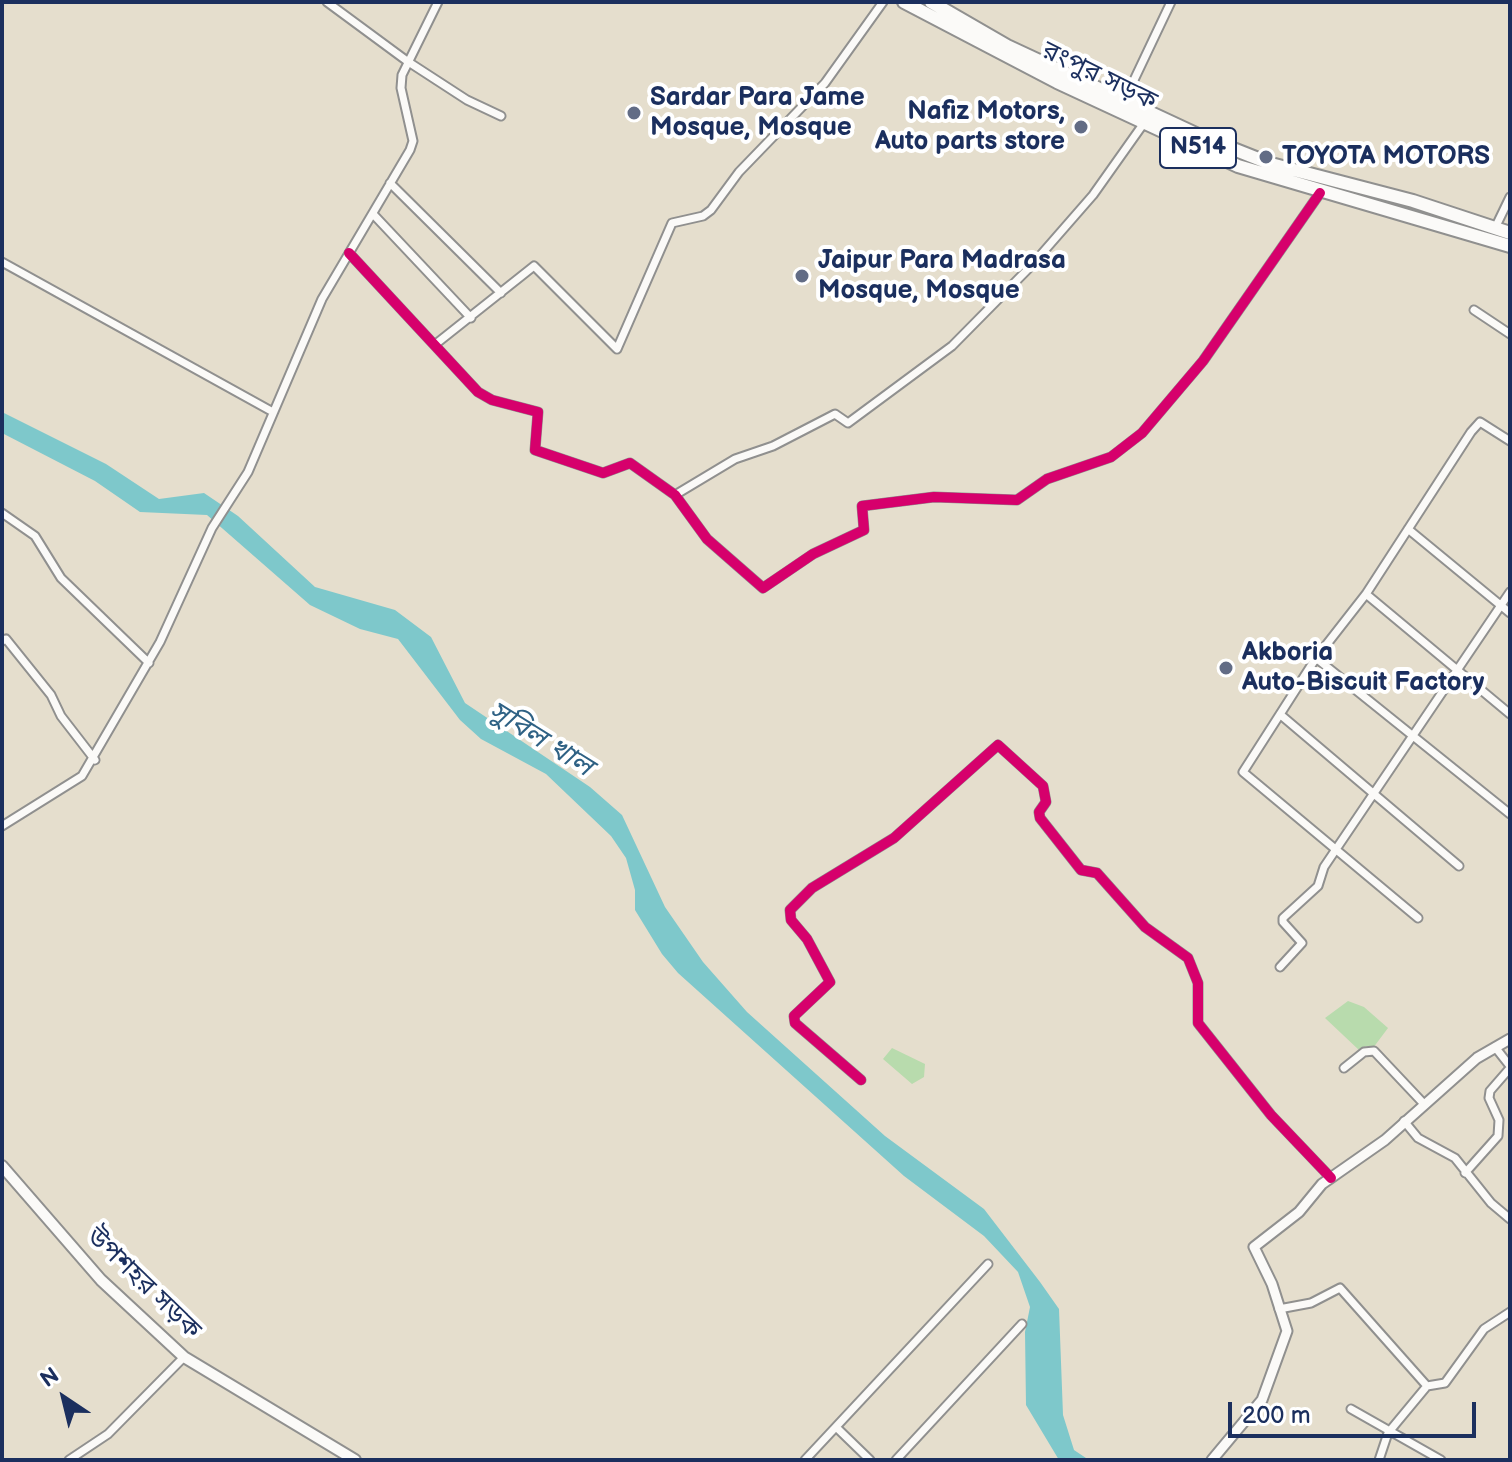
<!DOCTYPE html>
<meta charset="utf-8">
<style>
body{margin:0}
#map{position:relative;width:1512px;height:1462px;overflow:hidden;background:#e5decd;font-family:"Balsamiq Sans",sans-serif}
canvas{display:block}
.frame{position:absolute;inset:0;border:4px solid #1b2f5e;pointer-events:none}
.north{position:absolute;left:24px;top:1358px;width:80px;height:80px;-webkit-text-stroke:6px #fff;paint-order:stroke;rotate:325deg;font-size:22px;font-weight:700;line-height:32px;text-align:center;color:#1b2f5e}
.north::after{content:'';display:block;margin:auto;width:28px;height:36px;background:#1b2f5e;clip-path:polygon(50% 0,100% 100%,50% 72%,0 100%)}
.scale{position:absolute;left:1228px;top:1402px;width:248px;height:36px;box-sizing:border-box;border:4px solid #1b2f5e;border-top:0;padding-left:10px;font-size:24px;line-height:28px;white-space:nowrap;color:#1b2f5e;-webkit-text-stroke:6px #fff;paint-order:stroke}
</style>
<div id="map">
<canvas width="1512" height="1462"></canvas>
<div class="frame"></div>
<div class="north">N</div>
<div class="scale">200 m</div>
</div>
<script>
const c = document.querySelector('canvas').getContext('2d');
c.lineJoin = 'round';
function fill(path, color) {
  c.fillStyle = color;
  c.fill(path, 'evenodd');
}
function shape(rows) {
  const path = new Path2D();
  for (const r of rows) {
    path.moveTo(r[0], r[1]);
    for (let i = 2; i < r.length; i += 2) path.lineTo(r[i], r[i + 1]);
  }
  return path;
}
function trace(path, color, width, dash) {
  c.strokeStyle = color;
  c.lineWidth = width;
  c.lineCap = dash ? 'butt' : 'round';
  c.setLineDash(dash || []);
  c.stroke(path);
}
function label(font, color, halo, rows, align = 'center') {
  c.font = font + ' "Balsamiq Sans","Noto Sans Bengali",sans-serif';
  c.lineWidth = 8;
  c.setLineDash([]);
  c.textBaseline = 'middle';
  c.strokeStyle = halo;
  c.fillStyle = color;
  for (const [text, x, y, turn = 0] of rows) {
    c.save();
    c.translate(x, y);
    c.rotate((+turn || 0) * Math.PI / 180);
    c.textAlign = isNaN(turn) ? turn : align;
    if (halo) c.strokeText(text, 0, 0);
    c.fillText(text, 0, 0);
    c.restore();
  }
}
fill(shape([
 [1348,1001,1364,1007,1388,1028,1373,1048,1366,1046,1360,1051,1325,1018],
 [892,1048,925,1064,924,1077,912,1084,883,1059]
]), '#b8dbad');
fill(shape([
 [2,412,106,464,159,499,204,493,238,516,315,587,395,610,431,637,465,703,590,787,622,815,665,907,703,962,747,1012,885,1136,984,1209,1040,1282,1059,1309,1063,1415,1074,1450,1089,1460,1059,1460,1026,1405,1025,1332,1030,1307,1018,1272,984,1236,904,1176,678,973,662,954,635,910,635,890,626,858,611,836,546,774,481,739,460,720,398,639,360,629,310,605,207,515,140,512,95,481,2,433]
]), '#7ec8cb');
const minor = shape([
 [327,2,407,61,467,100,501,116],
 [1125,99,1171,2],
 [390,183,501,293],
 [373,214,471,318],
 [1496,226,1510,197],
 [349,253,478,392,492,400,538,412,535,450,603,473,630,463,675,495,707,539,763,588,813,554,864,530,862,506,934,497,1017,500,1047,479,1111,457,1142,433,1203,361,1320,193],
 [2,262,273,412],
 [1474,310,1510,334],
 [437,343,534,266,617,349,672,223,703,216,711,210,739,172,825,83,883,2],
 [675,495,735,459,773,446,835,414,848,423,952,346,1031,266,1093,195,1144,123],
 [2,513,35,536,61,578,149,663],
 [1408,529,1510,613],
 [1366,594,1510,714],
 [2,641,6,639,51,695,61,716,95,760],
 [1316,658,1510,814],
 [1282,716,1459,866],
 [2,826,82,776,160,642,212,528,248,472,322,299,410,150,413,141,401,88,402,75,438,2],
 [1418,918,1243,772,1316,658,1366,594,1471,432,1480,422,1510,441],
 [1280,967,1302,943,1283,922,1283,918,1318,886,1324,867,1510,592],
 [1495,1047,1510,1066],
 [1344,1068,1364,1052,1374,1051,1424,1104],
 [861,1080,795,1023,794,1016,830,982,807,939,791,920,790,910,812,888,894,838,998,745,1043,786,1046,802,1039,812,1040,818,1081,870,1097,873,1145,927,1188,958,1198,983,1198,1023,1271,1115,1331,1178],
 [1404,1121,1418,1138,1455,1158,1491,1203,1510,1219],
 [1465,1173,1498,1136,1499,1120,1489,1098,1490,1091,1510,1068],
 [1279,1309,1311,1303,1340,1288,1427,1386,1445,1383,1484,1329,1510,1312],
 [1351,1409,1441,1460],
 [836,1427,870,1460],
 [69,1460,108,1434,184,1357],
 [805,1460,988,1264],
 [896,1460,1022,1324],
 [1379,1460,1388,1433,1427,1386]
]);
const tertiary = shape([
 [1212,1460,1262,1400,1287,1331,1272,1284,1254,1247,1299,1212,1322,1184,1385,1140,1477,1058,1510,1039]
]);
const secondary = shape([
 [2,1166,101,1280,184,1357,355,1460]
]);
const trunk = shape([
 [904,2,1057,82,1238,166,1510,246],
 [931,2,1007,46,1198,135,1271,164,1413,201,1510,233]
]);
trace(minor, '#90908f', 11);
trace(tertiary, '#90908f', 13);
trace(secondary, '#90908f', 14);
trace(trunk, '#90908f', 16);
trace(minor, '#fbfaf8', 7);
trace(tertiary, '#fbfaf8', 9);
trace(secondary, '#fbfaf8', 10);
trace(trunk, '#fbfaf8', 12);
trace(shape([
 [349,253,478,392,492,400,538,412,535,450,603,473,630,463,675,495,707,539,763,588,813,554,864,530,862,506,934,497,1017,500,1047,479,1111,457,1142,433,1203,361,1320,193],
 [861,1080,795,1023,794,1016,830,982,807,939,791,920,790,910,812,888,894,838,998,745,1043,786,1046,802,1039,812,1040,818,1081,870,1097,873,1145,927,1188,958,1198,983,1198,1023,1271,1115,1331,1178]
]), '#d6006c', 10);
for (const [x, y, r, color] of [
 [634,113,8,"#626c85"],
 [1081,127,8,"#626c85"],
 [1266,157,8,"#626c85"],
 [802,276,8,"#626c85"],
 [1226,668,8,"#626c85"]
]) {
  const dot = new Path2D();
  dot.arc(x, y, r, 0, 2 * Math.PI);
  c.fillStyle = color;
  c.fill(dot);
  trace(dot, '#fff', 3);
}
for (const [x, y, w] of [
 [1198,148,76]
]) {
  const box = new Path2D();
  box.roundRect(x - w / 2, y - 20, w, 40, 6);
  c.fillStyle = '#fff';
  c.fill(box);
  trace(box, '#1b2f5e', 2);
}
label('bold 24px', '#1b2f5e', null, [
 ["N514",1198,148]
]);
label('26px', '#1b2f5e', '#fff', [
 ["রংপুর সড়ক",1099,77,26],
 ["উপশহর সড়ক",143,1284,44]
]);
label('bold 26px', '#1b2f5e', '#fff', [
 ["Sardar Para Jame",650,98],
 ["Mosque, Mosque",650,128],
 ["Nafiz Motors,",1065,112,"right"],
 ["Auto parts store",1065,142,"right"],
 ["TOYOTA MOTORS",1282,157],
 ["Jaipur Para Madrasa",818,261],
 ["Mosque, Mosque",818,291],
 ["Akboria",1242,653],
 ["Auto-Biscuit Factory",1242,683]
], 'left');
label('italic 28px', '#2e6184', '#fff', [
 ["সুবিল খাল",540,740,32]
]);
</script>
